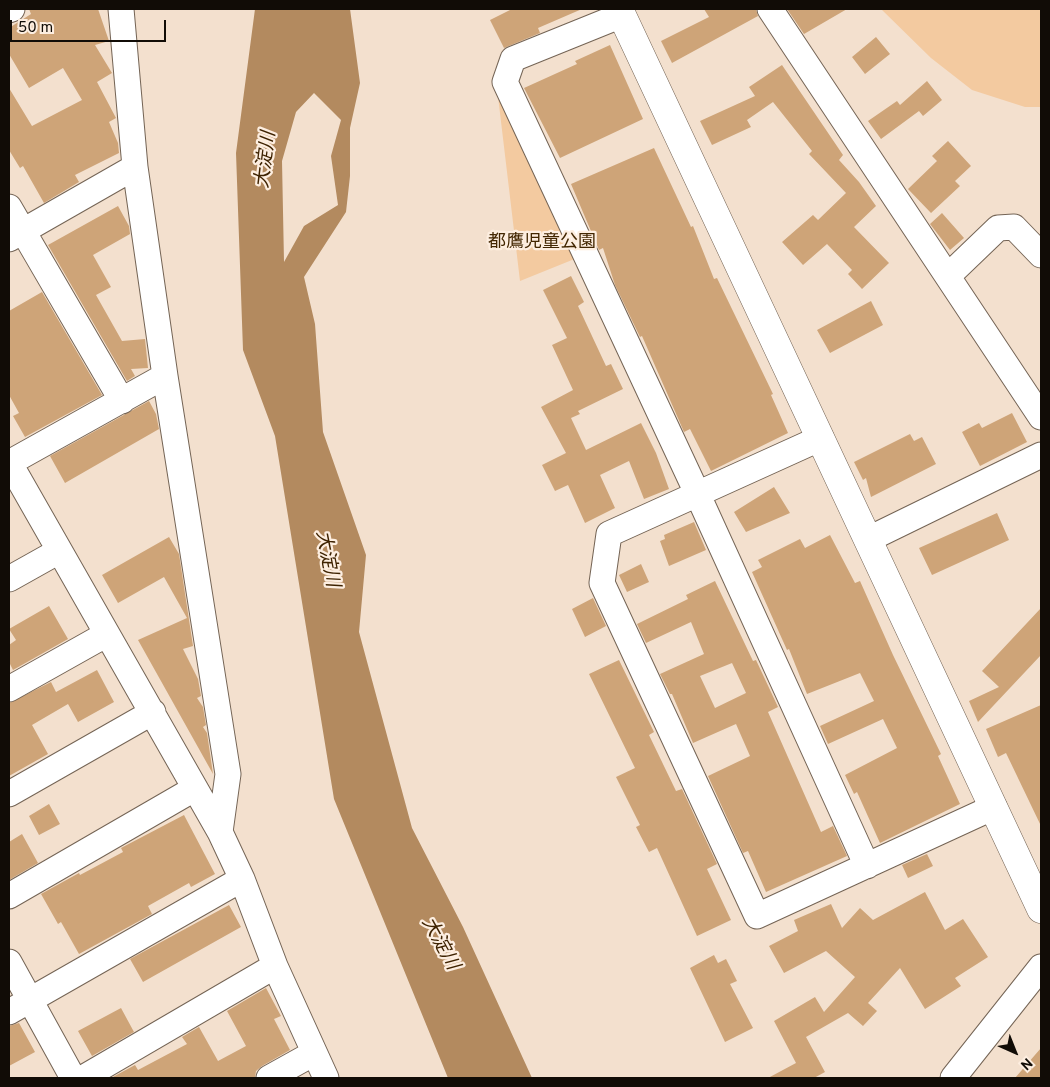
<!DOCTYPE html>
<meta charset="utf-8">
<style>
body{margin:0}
#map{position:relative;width:1050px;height:1087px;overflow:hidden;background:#f3e0ce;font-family:Overpass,sans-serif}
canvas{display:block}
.frame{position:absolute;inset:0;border:10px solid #110c06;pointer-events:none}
.north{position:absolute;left:990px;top:1027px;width:50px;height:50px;-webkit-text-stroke:4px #fdeee0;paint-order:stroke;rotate:136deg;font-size:14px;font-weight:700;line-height:20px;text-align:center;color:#110c06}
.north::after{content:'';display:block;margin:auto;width:18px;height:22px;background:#110c06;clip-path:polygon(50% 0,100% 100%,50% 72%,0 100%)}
.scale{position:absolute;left:10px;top:20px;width:156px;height:22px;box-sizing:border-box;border:2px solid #110c06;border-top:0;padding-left:6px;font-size:15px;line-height:18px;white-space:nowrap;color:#110c06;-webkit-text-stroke:4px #fdeee0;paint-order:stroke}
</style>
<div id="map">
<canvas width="1050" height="1087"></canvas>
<div class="frame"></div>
<div class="north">N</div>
<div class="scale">50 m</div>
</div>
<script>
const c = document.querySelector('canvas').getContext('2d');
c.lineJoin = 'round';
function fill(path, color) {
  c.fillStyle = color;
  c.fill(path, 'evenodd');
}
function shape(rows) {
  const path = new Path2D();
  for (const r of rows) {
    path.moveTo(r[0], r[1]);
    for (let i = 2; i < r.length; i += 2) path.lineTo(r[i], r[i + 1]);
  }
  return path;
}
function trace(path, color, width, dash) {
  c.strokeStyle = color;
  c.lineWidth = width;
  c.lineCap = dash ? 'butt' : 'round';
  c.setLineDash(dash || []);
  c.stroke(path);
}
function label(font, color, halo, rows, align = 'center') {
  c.font = font + ' Overpass,"Noto Sans JP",sans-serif';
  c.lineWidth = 4.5;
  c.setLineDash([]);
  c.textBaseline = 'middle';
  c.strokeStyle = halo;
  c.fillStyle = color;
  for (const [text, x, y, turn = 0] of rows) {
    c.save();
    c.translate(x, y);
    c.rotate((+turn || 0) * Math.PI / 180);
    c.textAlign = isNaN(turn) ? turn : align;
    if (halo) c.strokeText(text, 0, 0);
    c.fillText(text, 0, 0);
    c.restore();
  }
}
fill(shape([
 [881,9,1041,9,1041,107,1025,107,972,90,931,58],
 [497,88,577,258,520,281]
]), '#f3caa0');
fill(shape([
 [255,9,350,9,360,83,350,128,350,176,346,212,304,277,315,324,323,432,366,555,359,632,412,828,463,927,532,1078,448,1078,334,799,275,436,243,350,236,153],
 [314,93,341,120,331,156,338,205,304,226,284,262,282,161,296,112]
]), '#b38a5f');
fill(shape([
 [29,9,98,9,109,41,95,45,112,73,97,82,116,118,109,122,118,143,119,153,75,175,79,182,44,203,23,166,20,168,9,150,9,88,32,126,82,100,63,68,29,88,9,54,9,28,31,14],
 [512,9,582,9,538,28,540,33,504,48,490,20],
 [704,9,756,9,758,16,672,63,661,41,709,17],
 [787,9,847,9,804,34],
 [876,37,890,54,865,74,852,57],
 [610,45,643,119,560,158,524,88,577,64,575,61],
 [782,65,843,155,839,160,859,182,876,206,854,227,889,263,862,289,848,274,852,270,827,244,803,265,782,242,813,215,818,220,846,193,809,154,812,151,773,102,747,120,751,127,712,145,700,121,755,96,749,87],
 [927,81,942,100,923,116,919,111,881,139,868,121,897,101,900,105],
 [948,141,971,166,955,181,960,186,931,213,908,189,937,161,932,156],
 [654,148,691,227,693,226,714,279,717,278,773,394,771,395,788,433,711,471,690,429,684,432,642,336,640,337,615,285,603,248,599,250,571,184],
 [118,206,129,226,130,234,93,255,111,287,96,295,122,341,145,339,148,368,131,369,135,376,127,381,48,245],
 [942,213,964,238,950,250,930,224],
 [571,276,584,302,578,306,606,366,611,364,623,389,578,411,580,414,571,418,586,450,641,423,656,453,669,489,644,499,629,461,600,475,615,508,585,523,568,485,555,491,542,465,566,453,541,407,573,390,552,345,567,338,543,290],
 [42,292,102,395,25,437,13,416,19,413,9,395,9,311],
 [871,301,883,325,830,353,817,330],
 [149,401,156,414,159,429,65,483,50,456],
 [1012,413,1027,442,980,466,962,432,979,423,982,428],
 [910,434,914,441,922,437,936,464,871,497,866,478,863,480,854,462],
 [774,487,790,513,746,532,734,512],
 [997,513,1009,540,932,575,919,548],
 [694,522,706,550,669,566,660,541,665,539,664,535],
 [830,535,855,583,860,581,893,655,941,754,938,756,960,804,880,843,857,792,854,794,845,775,897,748,883,719,828,744,820,726,874,701,860,673,807,694,789,649,787,650,752,572,762,567,758,560,800,539,805,548],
 [169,537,179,554,193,646,183,649,198,679,201,696,197,698,203,707,206,725,203,727,207,733,213,774,138,640,187,618,164,577,118,603,102,575],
 [641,564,649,582,627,592,619,575],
 [715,581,753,661,756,660,778,707,768,712,821,832,833,826,847,856,766,892,748,851,743,853,708,776,750,756,736,724,693,743,672,694,670,694,660,674,704,654,691,622,646,643,637,624,688,599,686,595],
 [732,663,746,693,715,708,700,676],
 [593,598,606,626,585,637,572,609],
 [49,606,68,639,13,670,9,662,9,645,16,640,9,629],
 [1041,608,1041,655,978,722,969,701,999,687,982,671],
 [619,660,654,732,649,735,676,791,682,789,717,864,707,869,731,920,697,936,657,848,649,852,636,827,640,825,616,777,635,768,589,674],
 [97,670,114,702,78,722,68,704,32,725,48,754,9,776,9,703,51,682,56,692],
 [1041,705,1041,826,1006,753,998,757,986,729],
 [49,804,60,824,39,835,29,816],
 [184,815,215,874,191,887,189,883,148,906,152,914,79,954,61,922,58,924,41,894,79,873,80,875,123,852,121,848],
 [22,834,38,863,9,880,9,842],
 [927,854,933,866,908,878,902,865],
 [925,892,945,930,963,919,988,957,955,978,961,986,925,1009,900,968,868,1003,877,1011,863,1026,848,1013,806,1037,825,1072,814,1078,768,1078,796,1063,774,1021,815,997,824,1012,855,977,826,951,784,973,769,946,798,931,794,920,831,904,842,928,860,908,873,920],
 [229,905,241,927,143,982,130,959],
 [714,955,718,963,726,959,737,981,730,984,753,1028,725,1042,690,968],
 [266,988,281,1016,274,1019,290,1050,262,1066,256,1071,255,1078,111,1078,135,1065,138,1070,187,1044,182,1037,199,1027,218,1061,246,1046,227,1011],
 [121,1008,134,1032,92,1056,78,1031],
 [19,1023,35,1052,9,1066,9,1026],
 [1041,1048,1041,1078,1015,1078]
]), '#cea478');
const minor = shape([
 [121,9,135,167,165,376,228,774,220,832],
 [770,9,1041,417],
 [9,10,12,9],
 [622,15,513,59,505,82,697,493,867,866],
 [9,207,122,401],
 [9,239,135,167],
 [948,276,998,228,1014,227,1041,255],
 [821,438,609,534,602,583,757,916,994,807],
 [9,462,220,832,242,879,275,966,326,1078],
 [9,463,165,376],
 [869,539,1041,455],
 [9,579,59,551],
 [9,689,107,634],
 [9,794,153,712],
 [9,896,194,789],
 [9,962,73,1078],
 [9,1012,242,879],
 [83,1078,275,966],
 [269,1078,314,1053],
 [953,1078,1041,967]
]);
const tertiary = shape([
 [619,9,1041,909]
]);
trace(minor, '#746455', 27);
trace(tertiary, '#746455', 29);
trace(minor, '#fff', 25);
trace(tertiary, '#fff', 28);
label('18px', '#422601', '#fdeee0', [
 ["都鷹児童公園",542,243]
]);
label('italic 19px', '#3e2200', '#fdeee0', [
 ["大淀川",267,160,-83],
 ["大淀川",326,559,79],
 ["大淀川",439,944,61]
]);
</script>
